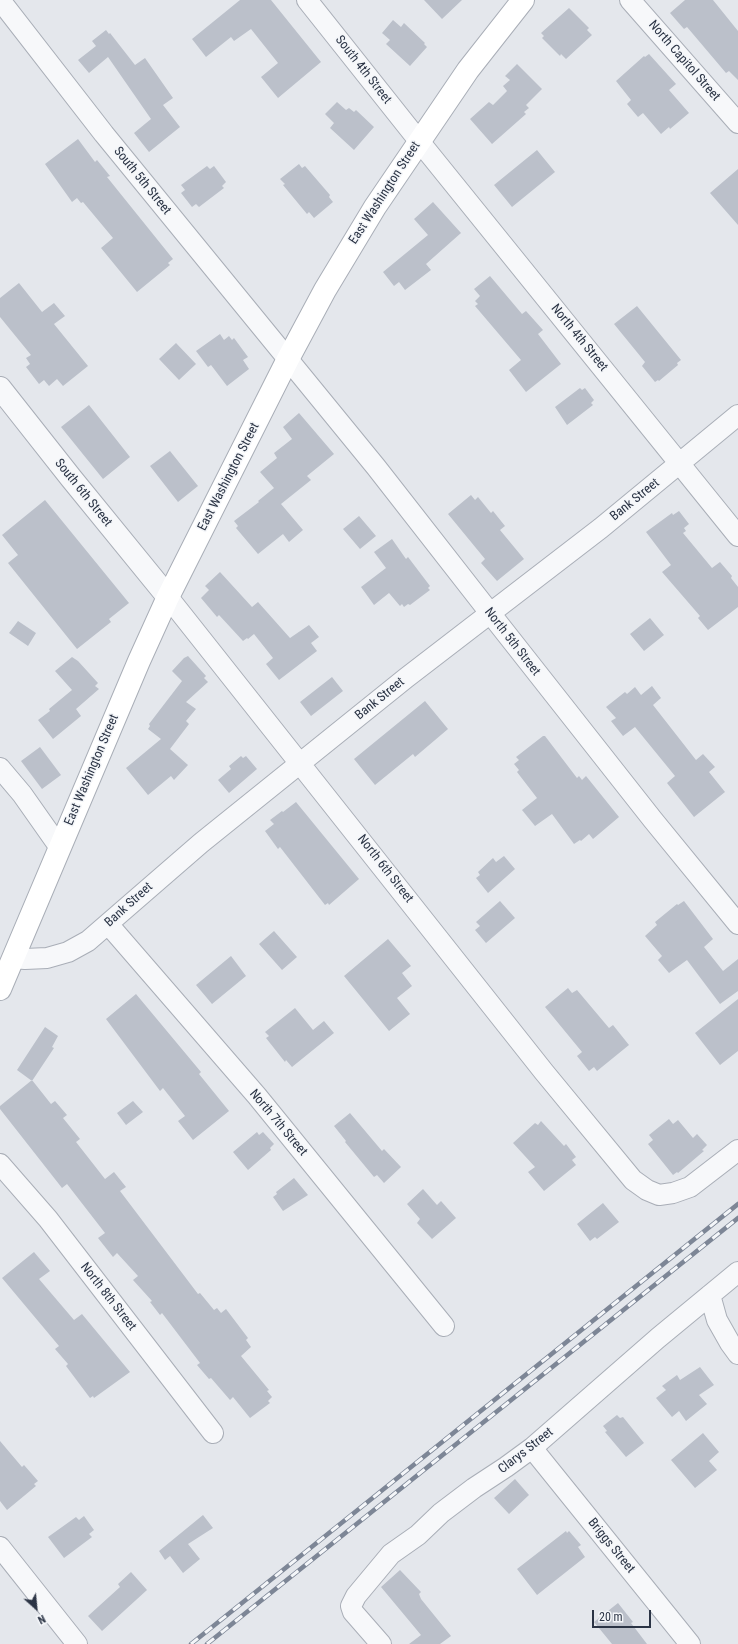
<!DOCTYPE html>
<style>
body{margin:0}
#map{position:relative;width:738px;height:1644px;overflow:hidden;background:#e4e7ec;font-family:"Roboto Condensed",sans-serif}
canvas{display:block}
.north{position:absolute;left:16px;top:1588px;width:40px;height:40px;-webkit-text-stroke:3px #f4f6f9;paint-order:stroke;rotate:153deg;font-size:11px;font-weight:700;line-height:16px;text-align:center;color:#2b3445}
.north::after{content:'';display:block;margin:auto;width:14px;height:18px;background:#2b3445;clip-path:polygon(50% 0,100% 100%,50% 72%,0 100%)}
.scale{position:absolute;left:592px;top:1610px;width:59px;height:18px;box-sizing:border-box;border:2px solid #2b3445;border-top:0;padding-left:5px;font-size:12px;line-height:14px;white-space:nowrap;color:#2b3445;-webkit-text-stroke:3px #f4f6f9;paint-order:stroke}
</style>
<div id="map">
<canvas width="738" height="1644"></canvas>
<div class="north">N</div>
<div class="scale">20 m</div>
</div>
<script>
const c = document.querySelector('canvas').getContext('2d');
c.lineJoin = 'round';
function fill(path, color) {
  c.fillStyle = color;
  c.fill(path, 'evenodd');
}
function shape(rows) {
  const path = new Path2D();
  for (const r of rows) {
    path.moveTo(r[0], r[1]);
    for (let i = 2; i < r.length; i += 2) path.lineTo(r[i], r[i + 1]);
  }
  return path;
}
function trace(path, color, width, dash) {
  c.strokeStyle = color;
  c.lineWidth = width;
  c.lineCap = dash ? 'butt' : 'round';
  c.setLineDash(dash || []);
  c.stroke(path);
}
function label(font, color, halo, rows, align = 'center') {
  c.font = font + ' "Roboto Condensed",sans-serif';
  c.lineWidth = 3;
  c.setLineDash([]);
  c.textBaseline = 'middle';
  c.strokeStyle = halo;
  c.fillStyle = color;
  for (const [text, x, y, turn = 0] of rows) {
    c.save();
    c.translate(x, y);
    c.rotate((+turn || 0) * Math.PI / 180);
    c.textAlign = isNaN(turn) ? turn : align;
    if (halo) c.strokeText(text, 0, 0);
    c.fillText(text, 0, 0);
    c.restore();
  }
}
fill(shape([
 [240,0,271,0,321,62,278,98,261,77,278,63,251,29,234,41,231,37,206,57,192,39],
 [424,0,462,0,442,19],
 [685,0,713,0,738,31,738,80,729,71,726,73,687,27,684,29,670,13],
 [569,8,589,28,587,30,592,35,566,59,561,54,560,56,542,38,544,36,541,33],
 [393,20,401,27,404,23,425,43,424,44,427,47,410,66,386,44,390,40,382,33],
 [106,30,109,34,110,33,135,65,145,58,173,98,163,105,180,127,149,152,134,133,151,119,108,57,89,73,78,60,96,46,92,41],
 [649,54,676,84,669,90,689,113,670,129,669,127,661,134,643,113,638,117,627,104,631,100,616,81,644,56,645,57],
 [517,64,542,89,526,105,529,108,524,112,526,114,492,144,470,119,489,102,493,105,507,91,503,86,510,80,505,76],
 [337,102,346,110,349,108,354,112,356,110,374,127,354,150,330,128,334,123,325,114],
 [78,139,95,162,97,160,110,176,107,177,173,259,168,263,170,265,137,292,101,248,113,238,83,202,81,203,77,198,72,202,45,164],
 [537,150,555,172,512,207,494,185],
 [299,164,302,168,305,166,330,195,329,197,333,202,314,218,309,212,307,214,283,185,285,184,280,179],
 [207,166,210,169,214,166,226,182,222,186,224,188,199,207,196,204,192,207,181,193,185,190,181,185],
 [738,169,738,225,710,193],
 [433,202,461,233,426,264,431,270,405,290,399,282,394,286,383,272,428,235,414,219],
 [490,276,522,314,526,311,543,330,538,334,561,364,526,392,509,370,521,360,475,306,478,304,475,301,480,296,474,289],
 [19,283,42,312,54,303,65,316,54,324,88,366,63,386,57,379,49,386,44,380,39,384,26,367,30,364,26,358,31,355,0,317,0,298],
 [637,306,681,360,677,363,678,365,659,381,658,380,655,382,642,366,645,362,614,324],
 [220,334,224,340,229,336,232,340,234,338,248,357,243,360,249,369,227,386,211,365,208,367,196,351],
 [176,343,196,364,179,380,159,359],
 [580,388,582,390,585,388,594,400,591,403,593,405,567,425,555,407],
 [89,405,130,457,103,479,61,427],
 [299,413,334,454,307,476,311,480,281,504,303,530,289,542,283,534,258,554,236,528,238,526,234,521,259,502,258,501,274,488,260,472,277,458,274,453,292,439,283,427],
 [170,451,198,486,178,502,150,466],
 [471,495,475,500,478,497,491,513,493,511,505,526,500,530,524,559,497,581,481,563,485,559,448,514],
 [45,500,129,603,109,619,111,622,77,649,8,563,18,555,2,535],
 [679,511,689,524,684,528,686,531,683,533,712,568,720,562,732,576,731,578,738,587,738,607,708,630,698,618,700,616,662,572,671,565,646,532,672,513,673,515],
 [359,516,376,536,360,549,343,529],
 [392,539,406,559,408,557,430,586,428,588,430,590,410,605,408,604,404,607,402,604,400,606,389,593,374,605,361,587,386,568,374,552],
 [220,572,252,607,258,602,290,638,309,625,319,637,311,643,317,651,279,680,266,664,273,658,254,634,248,639,247,638,243,641,219,615,217,617,201,598,209,590,205,586],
 [650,618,664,635,644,651,630,634],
 [18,621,36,633,28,646,9,633],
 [188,656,206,676,204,678,208,682,186,702,196,709,186,721,189,724,170,749,188,765,174,780,171,776,148,795,126,768,161,739,148,729,150,726,149,724,182,681,172,671,184,658],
 [72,657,78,661,98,683,95,686,99,689,76,709,81,716,53,739,38,720,50,711,49,709,72,690,55,671],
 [332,677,343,691,311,716,300,702],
 [652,686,661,698,653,705,696,760,703,754,715,767,709,772,725,792,694,817,667,783,675,776,635,727,623,736,611,721,616,718,606,707,625,692,627,694,635,687,641,695],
 [425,701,448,729,415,757,413,754,375,785,354,759],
 [543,736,545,736,577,778,579,776,582,780,586,776,619,817,593,839,589,834,581,841,580,840,574,844,552,814,535,826,522,810,537,798,517,772,519,770,514,764,519,760,516,757],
 [40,747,61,775,42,789,21,761],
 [241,756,243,758,246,756,257,769,229,793,218,780,231,769,229,766],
 [296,802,359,879,329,905,328,903,325,905,280,847,278,849,265,831,274,824,270,820,282,811,283,812],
 [504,856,515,869,488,893,476,878,480,875,478,872,493,858,496,862],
 [500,901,515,918,486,943,475,930,480,926,476,922],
 [684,901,713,939,704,947,723,971,738,959,738,991,720,1004,687,960,669,973,658,960,662,956,645,936,657,925,655,922,677,904,678,905],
 [274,931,297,957,282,970,259,944],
 [388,939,411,966,402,973,412,986,397,998,410,1014,389,1031,344,976],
 [231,956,246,976,212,1004,196,985],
 [568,988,572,993,577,990,609,1028,613,1025,629,1045,597,1071,594,1067,589,1071,577,1056,582,1052,545,1007],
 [136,994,201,1072,199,1074,229,1111,193,1140,178,1121,185,1116,163,1088,160,1091,106,1019],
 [738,999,738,1051,720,1065,695,1033],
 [295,1008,313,1030,324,1021,334,1033,292,1067,286,1060,285,1062,266,1038,269,1036,265,1032],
 [45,1027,58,1036,52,1047,54,1048,32,1081,17,1070],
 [32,1080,51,1104,55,1101,67,1115,63,1118,80,1139,76,1142,105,1179,114,1172,126,1187,120,1191,198,1294,200,1293,214,1310,217,1308,221,1313,226,1309,248,1338,246,1340,251,1347,241,1356,269,1390,267,1391,272,1397,268,1401,270,1403,250,1418,233,1397,230,1400,211,1378,209,1379,197,1365,200,1363,162,1313,160,1315,150,1302,152,1301,133,1280,138,1276,117,1253,113,1257,98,1238,105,1233,67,1184,62,1188,0,1109,0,1106],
 [133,1101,143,1112,126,1125,117,1113],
 [350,1113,382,1151,384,1149,401,1167,384,1183,377,1175,374,1177,345,1142,346,1141,334,1126],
 [669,1119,673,1124,678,1120,693,1138,697,1134,707,1145,702,1150,704,1151,678,1173,677,1172,673,1175,648,1144,653,1140,649,1135],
 [541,1121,564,1146,566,1144,576,1157,572,1160,576,1165,544,1191,528,1172,535,1167,513,1143,535,1123,538,1125],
 [257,1132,259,1135,263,1132,274,1144,270,1148,271,1150,248,1170,233,1152],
 [294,1178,308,1195,283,1211,273,1197,277,1194,276,1192],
 [423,1189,437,1205,441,1201,456,1218,432,1239,417,1223,420,1219,407,1204],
 [603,1203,619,1222,597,1239,595,1237,590,1241,577,1224],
 [34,1252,50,1271,39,1279,74,1320,82,1314,130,1372,94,1398,93,1396,90,1398,66,1366,68,1364,55,1349,59,1346,2,1278],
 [700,1367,714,1385,699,1395,707,1404,686,1421,679,1411,672,1417,656,1398,666,1390,662,1386,677,1375,680,1380],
 [617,1415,620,1418,623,1417,644,1443,626,1457,605,1432,607,1431,603,1426],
 [703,1433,719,1452,709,1461,717,1470,695,1488,671,1460],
 [0,1441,22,1467,24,1465,38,1481,34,1484,36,1486,7,1510,0,1501],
 [515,1479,529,1495,509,1514,494,1498],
 [203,1515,213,1528,188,1544,200,1559,183,1573,170,1556,165,1560,159,1551],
 [84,1516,94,1530,89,1534,92,1537,64,1558,48,1537,76,1517,79,1520],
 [566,1531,567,1533,569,1531,581,1545,578,1547,585,1557,537,1595,517,1569],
 [400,1570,421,1592,419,1594,421,1599,451,1636,440,1644,409,1644,421,1635,381,1587],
 [131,1572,147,1590,102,1631,88,1616,120,1587,118,1584],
 [618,1603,633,1622,631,1623,647,1644,612,1644,594,1622]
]), '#bbc0ca');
const minor = shape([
 [0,0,104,134,376,467,490,613,653,820,738,924],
 [307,0,419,141,738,536],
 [630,0,738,123],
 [168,597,544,1072,633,1180,647,1190,659,1195,673,1193,690,1187,738,1150],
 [0,768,22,794,60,848],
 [108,924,257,1096,444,1326],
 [13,958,25,959,47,958,68,952,88,941,201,843,406,678,601,528,738,415],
 [0,1164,48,1219,213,1433],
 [710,1295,717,1320,730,1343,738,1354],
 [532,1448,690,1644],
 [0,1547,77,1644],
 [381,1644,353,1612,351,1606,356,1596,391,1554,418,1535,441,1513,474,1488,506,1467,532,1448,658,1338,738,1272]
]);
const tertiary = shape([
 [0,388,71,478,168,597]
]);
const secondary = shape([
 [0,989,139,661,168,597,288,359,325,290,375,207,468,70,523,0]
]);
trace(minor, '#a9aeb7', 22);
trace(tertiary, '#a9aeb7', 24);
trace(secondary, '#a9aeb7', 24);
trace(minor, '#f7f8fa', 20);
trace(tertiary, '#f7f8fa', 22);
trace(secondary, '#fff', 22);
const rail = shape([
 [191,1644,738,1204],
 [207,1644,738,1218]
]);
trace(rail, '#7d8696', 4.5);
trace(rail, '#f4f6f9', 3, [9]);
label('13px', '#2b3445', '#f4f6f9', [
 ["North Capitol Street",684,61,49],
 ["South 4th Street",363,70,52],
 ["South 5th Street",142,181,51],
 ["East Washington Street",385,193,-57],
 ["North 4th Street",579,338,51],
 ["East Washington Street",229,477,-63],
 ["South 6th Street",83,493,51],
 ["Bank Street",635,500,-39],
 ["North 5th Street",512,642,52],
 ["Bank Street",380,699,-39],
 ["East Washington Street",92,770,-67],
 ["North 6th Street",385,869,52],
 ["Bank Street",129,905,-42],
 ["North 7th Street",278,1123,50],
 ["North 8th Street",108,1297,52],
 ["Clarys Street",526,1451,-38],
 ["Briggs Street",611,1546,51]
]);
</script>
